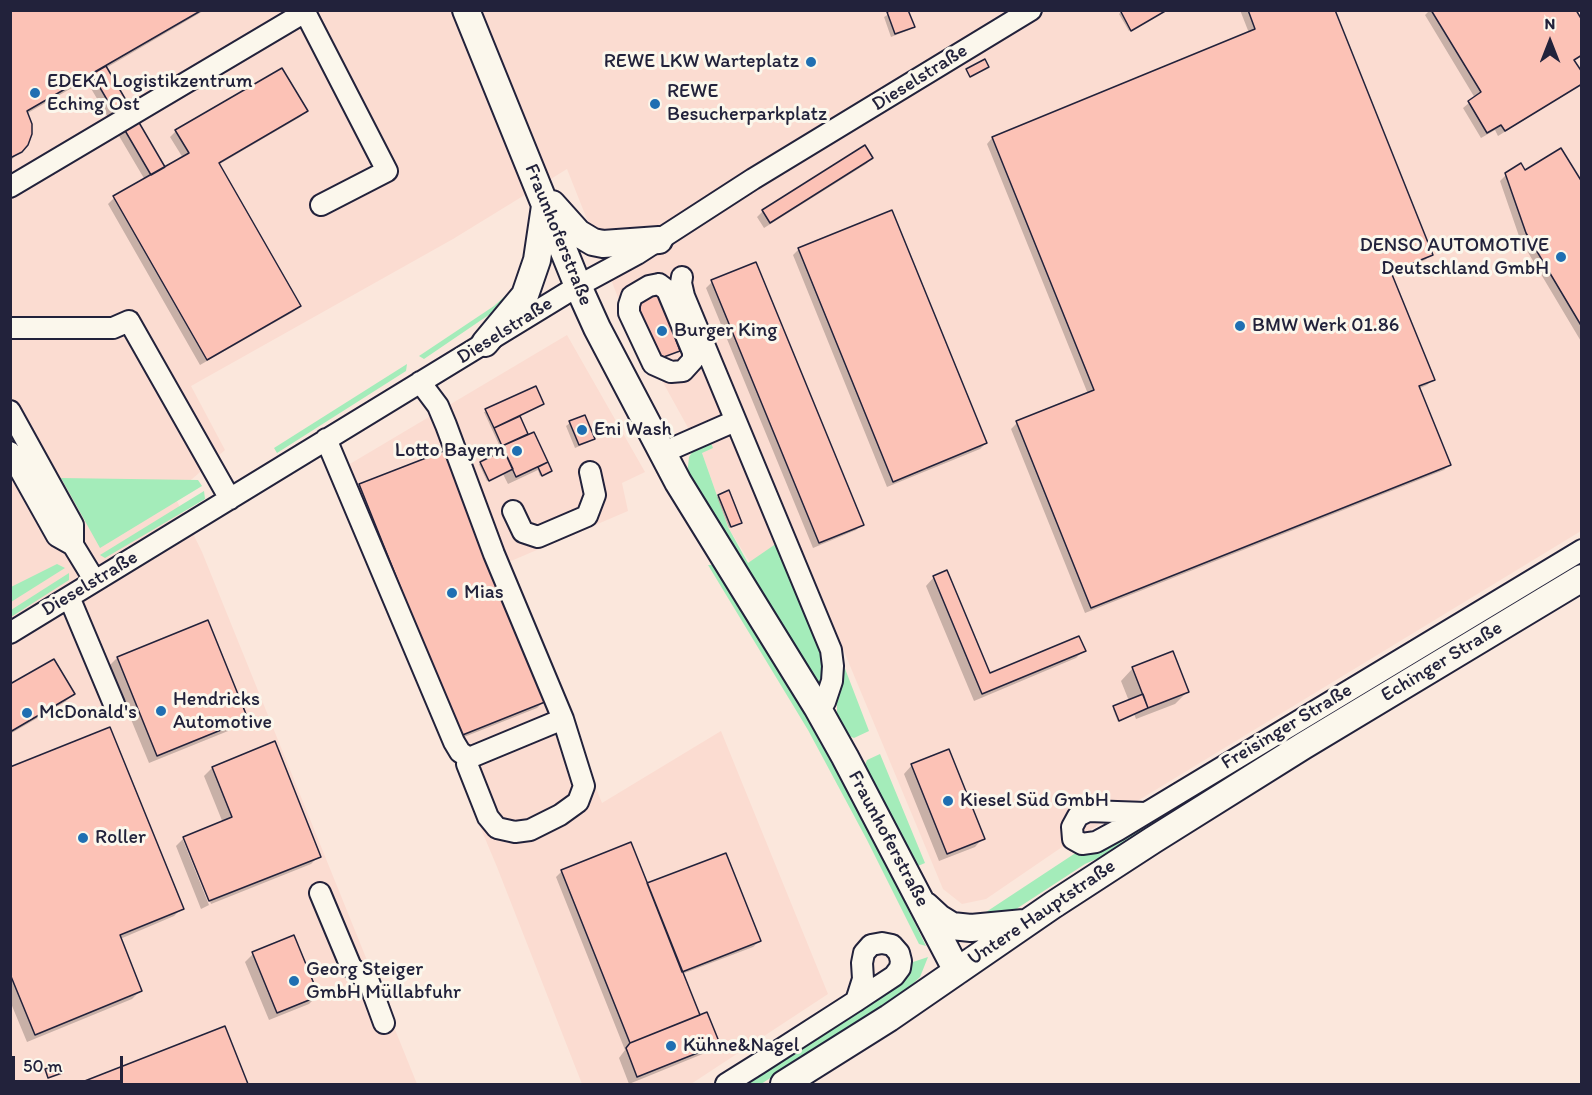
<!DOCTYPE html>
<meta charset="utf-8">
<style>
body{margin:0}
#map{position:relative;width:1592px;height:1095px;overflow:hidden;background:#fbe7dc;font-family:Itim,sans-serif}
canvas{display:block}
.frame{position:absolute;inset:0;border:12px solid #22223b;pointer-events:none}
.north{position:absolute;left:1520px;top:12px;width:60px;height:60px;-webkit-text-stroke:4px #fbf7ec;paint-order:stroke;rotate:0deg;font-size:16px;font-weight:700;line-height:24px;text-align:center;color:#22223b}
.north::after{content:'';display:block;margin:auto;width:21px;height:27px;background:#22223b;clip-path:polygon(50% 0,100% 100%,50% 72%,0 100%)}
.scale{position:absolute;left:12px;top:1056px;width:111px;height:27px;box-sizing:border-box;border:3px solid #22223b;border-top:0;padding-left:8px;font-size:18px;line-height:21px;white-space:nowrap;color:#22223b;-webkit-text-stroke:4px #fbf7ec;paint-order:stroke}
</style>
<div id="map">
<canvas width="1592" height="1095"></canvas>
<div class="frame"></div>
<div class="north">N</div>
<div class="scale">50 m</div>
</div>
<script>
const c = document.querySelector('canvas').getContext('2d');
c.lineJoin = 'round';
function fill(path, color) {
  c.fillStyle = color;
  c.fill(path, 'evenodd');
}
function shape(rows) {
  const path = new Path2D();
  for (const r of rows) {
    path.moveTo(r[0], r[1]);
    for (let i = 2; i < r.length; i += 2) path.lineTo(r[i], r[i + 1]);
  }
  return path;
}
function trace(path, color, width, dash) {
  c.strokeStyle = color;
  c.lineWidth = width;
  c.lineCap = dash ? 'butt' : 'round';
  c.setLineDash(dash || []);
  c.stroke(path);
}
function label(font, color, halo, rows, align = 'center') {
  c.font = font + ' Itim,sans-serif';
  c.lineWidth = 6;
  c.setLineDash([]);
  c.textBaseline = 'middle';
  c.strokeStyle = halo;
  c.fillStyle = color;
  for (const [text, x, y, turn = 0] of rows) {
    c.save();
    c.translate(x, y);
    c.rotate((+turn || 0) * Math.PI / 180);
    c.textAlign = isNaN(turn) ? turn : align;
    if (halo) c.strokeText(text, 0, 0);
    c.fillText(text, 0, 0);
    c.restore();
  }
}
fill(shape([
 [10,11,1581,11,1581,531,1065,845,986,899,962,904,943,889,833,625,788,624,728,527,702,453,623,310,567,169,453,239,191,386,225,450,174,495,202,552,417,1084,11,1084],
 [567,335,645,472,622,483,628,511,504,564,602,803,721,731,828,994,691,1084,582,1084,497,867,333,474]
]), '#fbdcd1');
fill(shape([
 [514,288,509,300,496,310,424,359,419,356,494,306],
 [407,364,406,371,277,453,274,448],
 [711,443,713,448,702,453,728,527,748,563,780,541,823,656,825,665,821,687,819,687,689,478,688,467,689,457,693,451],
 [61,478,198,480,202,486,100,548],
 [204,491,205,499,105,558,100,555],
 [1581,558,1581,569,1144,838,1085,864,1007,915,983,914,1074,854,1084,854,1103,850,1127,836,1272,744],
 [57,564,65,568,11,602,11,587],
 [708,565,716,565,817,733,880,852,926,946,919,944,867,840,808,730],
 [69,573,69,580,11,617,11,610],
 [839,653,869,731,854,738,845,734,837,717,837,697,842,678],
 [880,754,925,863,918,866,913,864,863,770,867,760],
 [928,957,920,977,904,992,761,1084,741,1084,910,963]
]), '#a4ecba');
fill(shape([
 [10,10,205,10,106,68,165,169,183,158,170,137,176,131,306,111,300,117,218,165,299,306,293,312,200,365,108,204,114,198,145,180,86,80,26,114,21,151,10,161],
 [896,10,913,27,909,30,891,37,884,17],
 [1123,10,1166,10,1129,31,1119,14],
 [1240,10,1333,10,1431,254,1425,260,1391,274,1433,379,1427,385,1418,389,1450,464,1444,470,1085,613,1011,429,1017,423,1088,394,987,144,992,138,1249,33],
 [1430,10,1574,10,1582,23,1582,56,1573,61,1582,84,1498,136,1495,130,1481,138,1463,108,1475,98,1425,15],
 [872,158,866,164,764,228,757,217,763,211],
 [1524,172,1582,185,1582,343,1520,239,1500,181,1506,175],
 [799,249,986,443,980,449,887,487,793,255],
 [712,282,862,524,856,530,813,548,706,288],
 [543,404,518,416,527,436,533,434,550,471,540,476,538,470,508,484,503,474,487,481,479,464,495,456,501,449,484,412],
 [570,423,593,438,589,442,575,448,566,426],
 [360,486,543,702,537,708,454,741,354,492],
 [718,496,739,524,729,528,717,497],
 [934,577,989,675,1084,650,1076,658,974,701,926,586],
 [117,658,246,719,238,727,149,763,109,666],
 [1133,668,1187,692,1175,704,1136,719,1134,714,1118,722,1113,709,1129,701,1121,681],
 [10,686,73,694,65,702,10,734],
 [274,743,319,856,311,864,211,904,186,840,183,840,209,905,201,909,176,846,184,838,223,823,204,776,212,768],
 [912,765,983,838,975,847,939,861,904,774],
 [10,769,182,908,174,916,120,939,140,991,132,999,27,1042,10,1001],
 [562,871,646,885,759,941,753,947,682,974,698,1015,718,1043,710,1051,629,1084,619,1058,625,1050,556,877],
 [253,954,317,996,309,1004,269,1020,245,962],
 [224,1028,247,1084,81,1084]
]), '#0003');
const building = shape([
 [10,10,202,10,27,111,32,124,32,134,28,145,22,152,10,158,10,10],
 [892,10,908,10,915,27,895,34,887,12,892,10],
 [1120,10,1167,10,1131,31,1120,10],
 [1248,10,1335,10,1433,255,1391,272,1435,380,1419,386,1451,465,1091,608,1016,421,1094,390,992,137,1255,29,1248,10],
 [1431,10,1576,10,1582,20,1582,55,1574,60,1582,72,1582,84,1505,131,1501,125,1487,133,1468,101,1481,92,1431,10],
 [985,59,989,67,970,77,966,69,985,59],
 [106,66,165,167,151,175,92,74,106,66],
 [282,68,308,111,219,163,301,306,207,360,113,196,189,153,175,130,282,68],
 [865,145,873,158,770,223,762,210,865,145],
 [1561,148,1582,182,1582,327,1526,233,1505,173,1521,163,1525,170,1561,148],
 [892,210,987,443,893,482,798,248,892,210],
 [756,262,864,525,819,543,711,280,756,262],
 [649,293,662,295,679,339,676,340,680,351,661,358,656,345,653,346,644,322,641,319,637,306,649,293],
 [536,386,544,404,494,428,485,409,536,386],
 [585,415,595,439,579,445,569,421,585,415],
 [520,416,528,434,502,446,494,428,520,416],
 [534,432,548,462,516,477,502,446,534,432],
 [504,450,513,469,489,481,480,462,504,450],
 [444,451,545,702,460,736,359,484,444,451],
 [548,462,552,471,542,476,538,467,548,462],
 [729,490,742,523,731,527,718,495,729,490],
 [947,570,990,673,1079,636,1086,651,982,694,933,576,947,570],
 [208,620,248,719,157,756,117,657,208,620],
 [1173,651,1189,692,1148,708,1132,667,1173,651],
 [54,659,75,694,10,732,10,684,54,659],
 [1143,694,1148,708,1119,721,1113,706,1143,694],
 [110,727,184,909,120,935,142,991,35,1035,10,974,10,767,110,727],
 [275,741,321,857,209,901,183,837,232,817,212,767,275,741],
 [949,749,985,839,947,854,911,764,949,749],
 [631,842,700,1015,630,1043,561,870,631,842],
 [726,853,761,941,682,972,647,883,726,853],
 [294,935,319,996,277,1013,252,952,294,935],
 [707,1012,720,1044,637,1077,626,1048,630,1043,707,1012],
 [225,1026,248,1084,77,1084,225,1026],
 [59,1065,62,1073,48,1078,45,1069,59,1065]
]);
fill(building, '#fcc2b6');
trace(building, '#22223b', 1.5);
const minor = shape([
 [305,12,387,171,321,205],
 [10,187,305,12,305,10],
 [682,277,681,283,684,296,831,650,833,666,832,681,825,702,817,707],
 [659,284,667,290,693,352,693,360,683,371,671,372,653,364,629,313,629,305,632,296,649,286,659,284],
 [10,328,113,328,129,321,230,499],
 [420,382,438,406,446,425,494,554,563,719,584,786,578,802,560,815,530,830,515,832,497,828,488,817,467,764,469,758,563,719],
 [10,411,73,525,73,545,95,581],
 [326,439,454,742,460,752,469,758],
 [10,452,57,536,73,545],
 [662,453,735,421],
 [513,511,523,532,538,537,587,516,595,495,590,472],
 [69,597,114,704],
 [10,633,578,286,637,254,753,179,1031,10],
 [1146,813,1088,811,1078,816,1072,827,1073,839,1082,844,1096,842,1118,830,1582,550],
 [320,893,351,967,369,982,384,1023],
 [726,1084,758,1064,856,1001,894,976,900,968,901,961,899,953,892,945,882,943,871,945,864,953,862,963,863,979,856,1001]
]);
const major = shape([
 [466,10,578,286,597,328,678,482,817,707,845,757,957,971],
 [552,204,578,233,593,242,603,244,659,240],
 [485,343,525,295,537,260,545,206],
 [926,906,939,918,952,926,971,928,1024,923],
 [784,1084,889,1018,1053,905,1153,840,1303,746,1582,578]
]);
trace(minor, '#22223b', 24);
trace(major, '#22223b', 30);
trace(minor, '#fbf7ec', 20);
trace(major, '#fbf7ec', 26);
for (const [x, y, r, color] of [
 [811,62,6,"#1f6fb2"],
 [35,93,6,"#1f6fb2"],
 [655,104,6,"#1f6fb2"],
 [1561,257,6,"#1f6fb2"],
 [1240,326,6,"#1f6fb2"],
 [662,331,6,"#1f6fb2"],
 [582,430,6,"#1f6fb2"],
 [517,451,6,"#1f6fb2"],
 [452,593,6,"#1f6fb2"],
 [161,711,6,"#1f6fb2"],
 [27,713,6,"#1f6fb2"],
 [948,801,6,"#1f6fb2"],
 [83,838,6,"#1f6fb2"],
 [294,981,6,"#1f6fb2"],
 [671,1046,6,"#1f6fb2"]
]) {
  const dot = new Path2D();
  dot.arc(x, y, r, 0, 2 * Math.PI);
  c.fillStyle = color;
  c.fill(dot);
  trace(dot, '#fbf7ec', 2);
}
label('20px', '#22223b', '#fbf7ec', [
 ["REWE LKW Warteplatz",799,62,"right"],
 ["EDEKA Logistikzentrum",47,82],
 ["Eching Ost",47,105],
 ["REWE",667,92],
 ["Besucherparkplatz",667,115],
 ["DENSO AUTOMOTIVE",1549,246,"right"],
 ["Deutschland GmbH",1549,269,"right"],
 ["BMW Werk 01.86",1252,326],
 ["Burger King",674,331],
 ["Eni Wash",594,430],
 ["Lotto Bayern",505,451,"right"],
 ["Mias",464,593],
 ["Hendricks",173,700],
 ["Automotive",173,723],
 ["McDonald's",39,713],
 ["Kiesel Süd GmbH",960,801],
 ["Roller",95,838],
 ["Georg Steiger",306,970],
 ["GmbH Müllabfuhr",306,993],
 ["Kühne&Nagel",683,1046]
], 'left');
label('20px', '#22223b', '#fbf7ec', [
 ["Dieselstraße",920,78,-32],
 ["Fraunhoferstraße",558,235,68],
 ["Dieselstraße",505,331,-32],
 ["Dieselstraße",90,584,-31],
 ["Echinger Straße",1442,662,-31],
 ["Freisinger Straße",1287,727,-31],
 ["Fraunhoferstraße",888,839,62],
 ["Untere Hauptstraße",1042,913,-34]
]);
</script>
